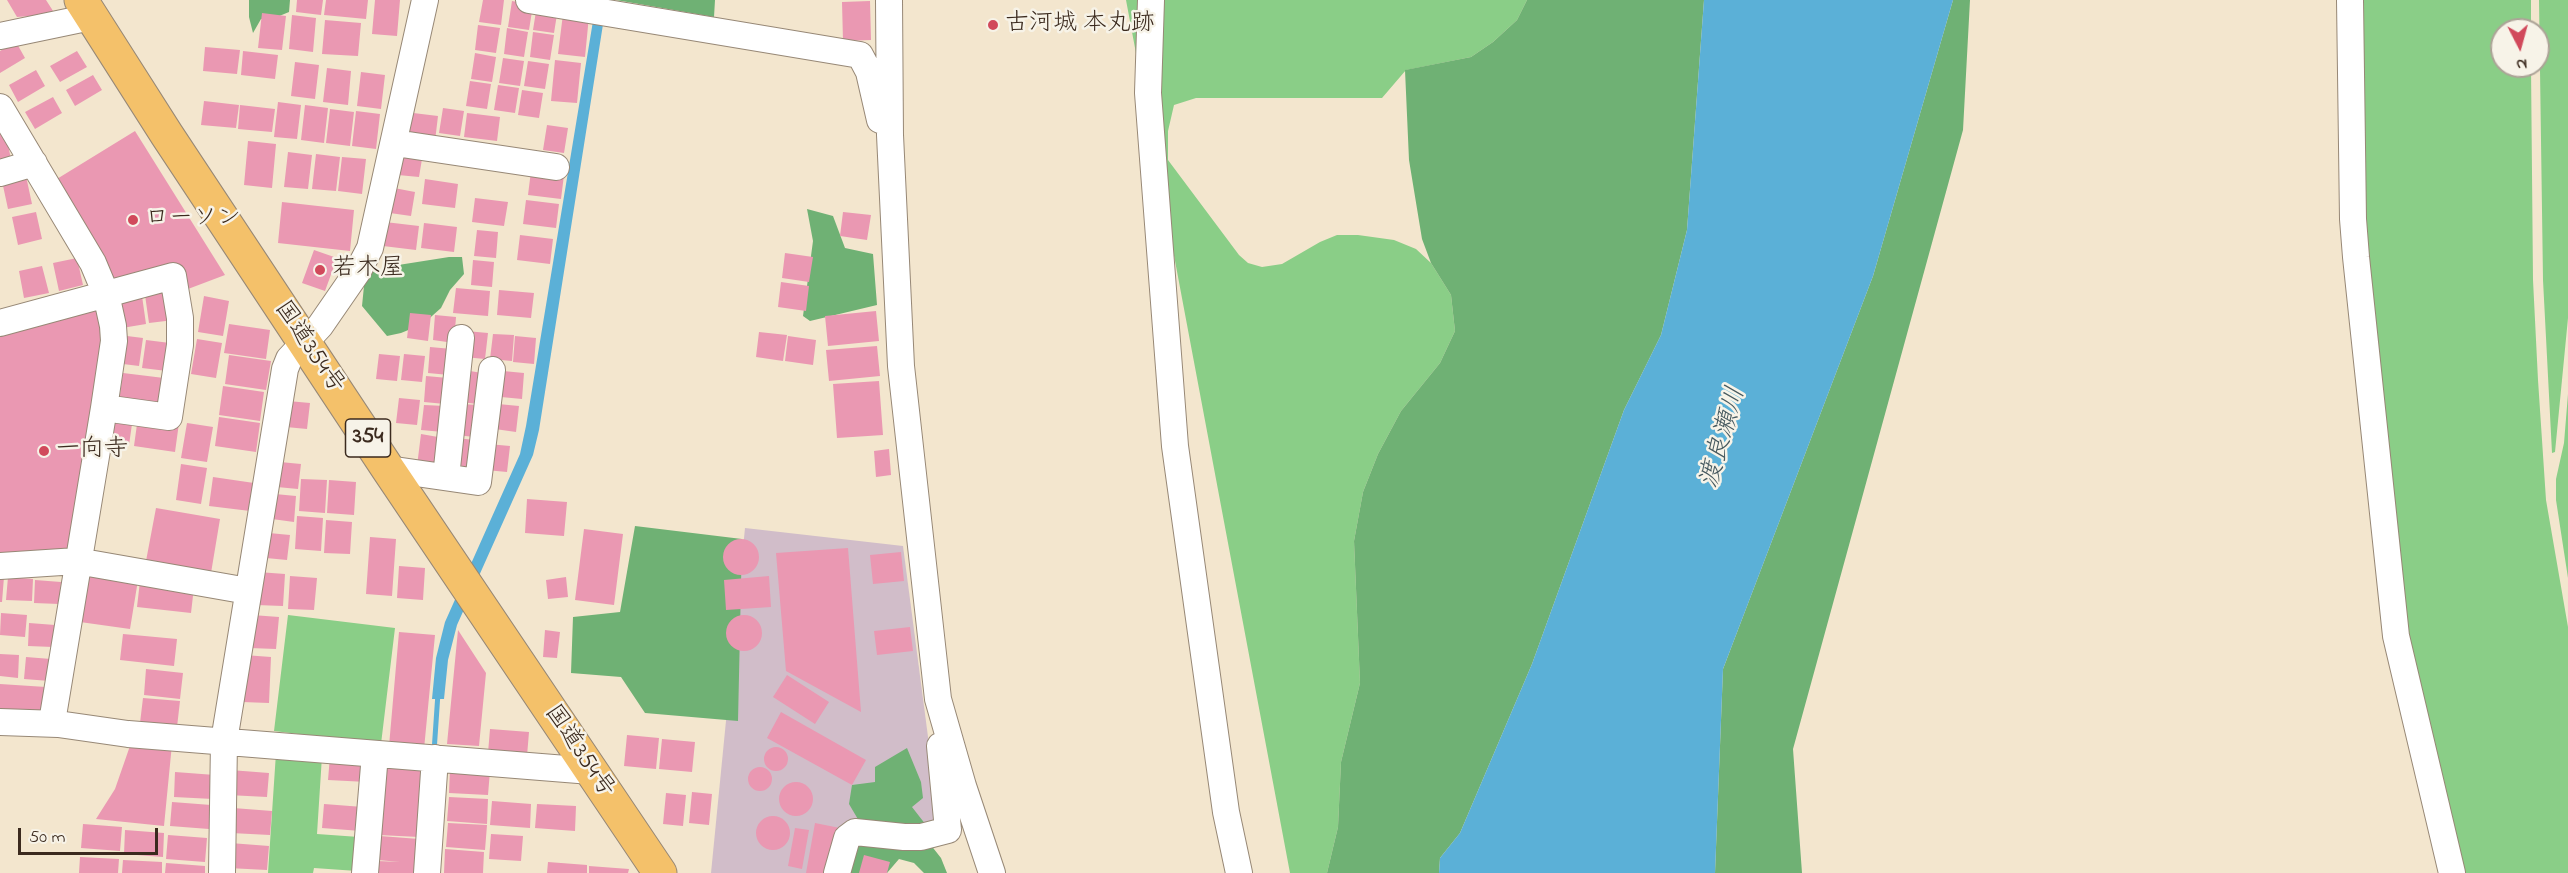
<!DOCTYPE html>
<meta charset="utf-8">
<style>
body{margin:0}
#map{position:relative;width:2568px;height:873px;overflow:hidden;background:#f3e6ce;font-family:"Indie Flower",sans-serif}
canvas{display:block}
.north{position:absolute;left:2490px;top:18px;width:60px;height:60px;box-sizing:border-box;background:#f7f3e8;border:2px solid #aca397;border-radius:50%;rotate:174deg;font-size:16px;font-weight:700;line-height:24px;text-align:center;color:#3b2a1e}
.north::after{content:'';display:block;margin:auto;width:21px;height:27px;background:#d1495b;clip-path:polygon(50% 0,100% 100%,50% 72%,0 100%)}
.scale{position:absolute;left:18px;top:828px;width:140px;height:27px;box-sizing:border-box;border:3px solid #3b2a1e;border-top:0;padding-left:8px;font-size:18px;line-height:21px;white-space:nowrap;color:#3b2a1e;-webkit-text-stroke:4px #f7f3e8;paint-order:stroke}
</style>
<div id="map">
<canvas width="2568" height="873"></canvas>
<div class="north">N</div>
<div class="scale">50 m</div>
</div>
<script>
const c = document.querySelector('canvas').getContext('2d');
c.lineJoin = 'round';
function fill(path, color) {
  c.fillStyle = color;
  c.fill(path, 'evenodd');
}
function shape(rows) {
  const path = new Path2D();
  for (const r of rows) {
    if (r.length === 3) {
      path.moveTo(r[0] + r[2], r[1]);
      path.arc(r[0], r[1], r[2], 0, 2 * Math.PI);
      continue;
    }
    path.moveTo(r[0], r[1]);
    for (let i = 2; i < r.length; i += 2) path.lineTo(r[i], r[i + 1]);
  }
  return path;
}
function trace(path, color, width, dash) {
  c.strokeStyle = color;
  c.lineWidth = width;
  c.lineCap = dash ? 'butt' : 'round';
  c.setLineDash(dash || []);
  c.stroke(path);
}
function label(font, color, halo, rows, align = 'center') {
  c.font = font + ' "Indie Flower","Klee One",sans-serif';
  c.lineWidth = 5;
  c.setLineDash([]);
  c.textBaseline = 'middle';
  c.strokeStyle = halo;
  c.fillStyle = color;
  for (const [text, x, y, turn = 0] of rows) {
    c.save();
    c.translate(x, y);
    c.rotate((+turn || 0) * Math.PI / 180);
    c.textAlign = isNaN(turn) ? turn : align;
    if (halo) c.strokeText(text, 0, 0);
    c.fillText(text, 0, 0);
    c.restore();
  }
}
fill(shape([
 [745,528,903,546,933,775,934,828,836,873,711,873]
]), '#d1bdc9');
fill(shape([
 [1126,0,1527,0,1517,20,1493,42,1471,57,1406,70,1382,98,1196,98,1174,105,1168,131,1168,160,1239,255,1248,263,1262,267,1282,264,1320,242,1337,235,1358,235,1394,240,1416,249,1431,263,1451,295,1455,331,1440,363,1401,411,1378,454,1363,492,1354,541,1360,683,1341,762,1338,827,1327,873,1290,873],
 [2360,0,2531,0,2531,30,2502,30,2502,66,2531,66,2533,280,2538,380,2546,500,2568,627,2568,873,2462,873,2409,655,2365,250],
 [2539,0,2568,0,2568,318,2555,452,2552,453,2543,280],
 [2568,394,2568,578,2556,500,2556,479,2564,443],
 [288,615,395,628,381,744,274,731],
 [276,753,322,756,317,834,359,837,357,871,314,868,313,873,268,873]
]), '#8ace87');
fill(shape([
 [249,0,290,0,289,12,272,19,261,19,253,33,249,17],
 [616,0,715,0,714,17],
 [1527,0,1704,0,1687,230,1661,335,1624,410,1532,664,1460,833,1440,858,1439,873,1327,873,1338,827,1341,762,1360,683,1354,541,1363,492,1378,454,1401,411,1440,363,1455,331,1451,295,1431,263,1422,239,1409,160,1405,70,1471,57,1493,42,1517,20],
 [1953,0,1970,0,1963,130,1793,749,1802,873,1715,873,1723,669,1873,276],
 [807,209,833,216,845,248,873,254,877,305,810,321,803,316,813,241],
 [449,257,462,257,464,274,450,290,441,308,423,324,401,333,387,336,362,306,364,286,370,273,392,266],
 [635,526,742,539,738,721,645,713,621,677,571,673,573,617,620,612],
 [907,748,921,782,923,798,912,807,926,825,930,844,941,858,947,873,924,873,914,863,899,859,887,873,847,873,859,821,849,804,852,785,875,782,875,767]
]), '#6fb174');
fill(shape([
 [1704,0,1953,0,1873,276,1723,669,1715,873,1439,873,1440,858,1460,833,1532,664,1624,410,1661,335,1687,230],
 [604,18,539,430,533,455,457,625,448,660,444,699,432,699,436,658,445,622,520,454,526,426,593,21]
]), '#5bb0d7');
trace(shape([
 [434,752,438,693]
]), '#5bb0d7', 5);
fill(shape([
 [7,0,46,0,55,14,17,17],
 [297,0,323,0,321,15,296,12],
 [326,0,368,0,366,19,324,15],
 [375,0,400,0,397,36,372,34],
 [483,0,504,0,501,25,479,22],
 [512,1,533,5,529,30,508,27],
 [870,1,871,40,843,41,842,2],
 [537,5,558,8,554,33,533,30],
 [262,13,286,16,282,50,258,48],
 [563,14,589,16,585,57,558,54],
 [292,15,316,18,313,52,289,49],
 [325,20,361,23,358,56,322,54],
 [478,25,500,28,496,53,475,50],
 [507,28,528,32,524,57,504,54],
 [533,32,554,35,550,60,530,57],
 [16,42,25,58,0,73,0,51],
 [205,47,240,50,237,74,203,71],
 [77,51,87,67,60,82,50,66],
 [243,51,278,55,275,79,241,75],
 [475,53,496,57,492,82,471,79],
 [503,58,524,61,520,86,499,83],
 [555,60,581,63,577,103,551,101],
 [528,61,549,64,545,89,524,86],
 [295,62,319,65,315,99,291,96],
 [327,68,351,71,348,105,323,102],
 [36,70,45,86,18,102,9,85],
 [361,72,385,75,381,109,357,106],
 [93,75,102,90,75,106,66,90],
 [470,81,491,84,487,109,466,106],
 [498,85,519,88,515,113,494,110],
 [522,90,543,93,539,118,518,115],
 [53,97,62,113,35,129,25,112],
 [204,101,239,105,236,128,201,125],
 [278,102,301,105,297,139,274,137],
 [240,105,275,109,272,132,238,129],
 [305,105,328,108,324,143,301,140],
 [443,108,464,111,460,136,439,133],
 [330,109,354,112,350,146,326,143],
 [356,111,380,114,376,149,352,146],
 [405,112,438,116,435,141,402,137],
 [467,113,500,117,497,141,464,137],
 [547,125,568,128,564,153,543,150],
 [5,131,11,159,0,161,0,132],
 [135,131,225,275,188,289,109,289,52,182],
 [248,141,276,144,272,188,244,185],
 [402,149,423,153,419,177,398,175],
 [288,152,312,155,308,189,284,187],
 [316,154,340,157,336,191,312,189],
 [342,157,366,159,362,194,338,191],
 [531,171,564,175,561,199,528,195],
 [26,176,32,204,8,209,2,181],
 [425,179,458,184,455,208,422,204],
 [394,188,415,192,411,216,390,213],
 [475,198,508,202,504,226,472,222],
 [526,200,559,204,556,228,523,224],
 [282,202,354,210,350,251,278,243],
 [36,212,42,239,18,245,12,217],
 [843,212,871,215,867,240,840,236],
 [385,222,419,226,416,250,383,246],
 [424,223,457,227,454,252,421,248],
 [477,230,498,232,496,258,474,256],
 [520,235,553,239,550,264,517,260],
 [314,250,337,258,325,291,302,283],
 [785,253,813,257,809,282,782,278],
 [77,258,83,285,59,291,53,263],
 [473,260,494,262,492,287,471,285],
 [42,266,49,293,24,298,19,271],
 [781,282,809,286,806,311,778,307],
 [456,288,490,291,488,316,453,313],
 [499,290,534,293,531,318,497,315],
 [169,292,174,320,149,323,145,295],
 [142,296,146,324,122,328,118,300],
 [204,296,229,301,223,336,198,332],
 [101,302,107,327,72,556,0,561,0,330],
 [876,311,879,341,828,346,825,316],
 [410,313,431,315,428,341,407,338],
 [435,315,456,317,454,343,433,340],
 [229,324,270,330,266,359,224,353],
 [466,331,488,333,485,359,464,357],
 [759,332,787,335,783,361,756,357],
 [493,334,514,335,512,361,490,359],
 [119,335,143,338,139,366,115,363],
 [515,336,536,338,534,364,513,362],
 [788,336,816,340,813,365,785,361],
 [197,339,222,343,216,378,191,374],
 [146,340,170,343,167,371,142,368],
 [877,346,880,376,829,381,826,350],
 [430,347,452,349,449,375,428,373],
 [379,354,400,356,397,381,376,379],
 [404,354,425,356,422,382,401,380],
 [229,355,271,361,266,390,225,384],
 [464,370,482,373,478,404,460,402],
 [503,371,524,373,522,399,501,397],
 [123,373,164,378,160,407,119,401],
 [426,376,448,378,445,404,424,402],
 [879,381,883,435,837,438,833,384],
 [223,386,264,392,260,421,219,415],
 [399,398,420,400,417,425,396,423],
 [288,401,310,403,307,429,286,427],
 [461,404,478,405,474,437,457,435],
 [498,404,519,406,516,432,495,429],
 [424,405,445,406,443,432,421,430],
 [108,414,133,417,129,445,104,442],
 [138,417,179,423,175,452,134,446],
 [219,417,260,423,256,452,215,446],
 [187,423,213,427,207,462,181,458],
 [421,434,438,437,434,468,417,466],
 [457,438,474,440,471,471,453,469],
 [488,444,510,446,507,472,486,470],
 [889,449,891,475,876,477,874,451],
 [280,462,301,464,298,489,277,487],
 [181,464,207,468,201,504,176,500],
 [213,477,254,483,250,511,209,506],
 [301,479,327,480,325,513,299,511],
 [329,480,356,482,354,515,327,513],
 [275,494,296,496,294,522,272,519],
 [527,499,567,502,564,536,525,533],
 [156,508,220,519,211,573,146,561],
 [297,516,323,518,321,551,295,549],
 [326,520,352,522,350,554,324,553],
 [584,529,623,534,614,605,575,600],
 [269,533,290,535,287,560,266,558],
 [370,537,396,539,392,596,366,594],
 [741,557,18],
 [848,548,861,712,786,671,776,553],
 [901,552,904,581,873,584,870,555],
 [399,566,425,568,423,600,397,598],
 [258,572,285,574,283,606,256,605],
 [87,573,138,580,130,629,80,622],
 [290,576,317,578,314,610,288,609],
 [769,576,771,607,726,610,724,580],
 [0,577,4,577,2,602,0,602],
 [8,577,33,579,32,601,6,600],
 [566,577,568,597,548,599,546,580],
 [35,580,61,582,59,604,34,603],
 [140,581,194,587,191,613,137,607],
 [1,613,27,615,25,637,0,635],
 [744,633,18],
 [252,615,279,617,276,649,250,648],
 [29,623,55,625,53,647,28,646],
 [910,627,913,651,877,655,874,631],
 [458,630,486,673,479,746,447,744],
 [545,630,560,632,557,658,543,657],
 [399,632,435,635,424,749,389,746],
 [123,634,177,639,174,666,120,660],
 [0,654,19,655,18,678,0,676],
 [244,655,271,657,269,703,242,702],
 [26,657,51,659,50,681,24,679],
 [146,669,183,673,180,699,144,695],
 [787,675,829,702,815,724,773,697],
 [0,684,46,687,45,715,0,712],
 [143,698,180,701,177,727,140,723],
 [781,712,866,760,852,785,767,738],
 [490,729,529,732,527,756,488,753],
 [627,735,659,738,656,769,624,766],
 [662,739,695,742,692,772,659,769],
 [131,743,172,744,164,826,96,819,115,789],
 [776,759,12],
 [330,756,369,758,367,782,328,780],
 [384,761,424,764,419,837,379,835],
 [760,779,12],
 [450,769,490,771,488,795,449,793],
 [230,770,269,773,267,797,228,795],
 [175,772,215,775,213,799,174,797],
 [796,799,17],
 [692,792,712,794,709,825,689,823],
 [666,793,686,795,683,826,663,824],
 [449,797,488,799,487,824,447,821],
 [492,801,531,804,530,828,490,825],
 [172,802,211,805,209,829,170,826],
 [324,804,363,807,361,831,322,828],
 [537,804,576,806,575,831,535,828],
 [233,808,272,811,270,835,231,833],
 [773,833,17],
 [448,823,487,825,485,850,446,847],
 [815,823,840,828,831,873,806,873],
 [83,824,122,827,120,851,81,848],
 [795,828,809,830,802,869,788,866],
 [125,830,164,833,163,857,124,854],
 [491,834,523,836,521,861,489,859],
 [168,835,207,838,205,862,166,859],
 [380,836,419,839,416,873,377,873,377,861,400,862,378,860],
 [230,843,269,846,267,870,228,868],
 [445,849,484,852,483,873,444,873],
 [864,855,890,862,887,873,859,873],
 [80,857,119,859,118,873,79,873],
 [123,860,162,862,162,873,122,873],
 [548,862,587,865,587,873,547,873],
 [166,863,205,866,205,873,165,873],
 [589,866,629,869,628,873,589,873]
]), '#ea98b2');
const minor = shape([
 [529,0,860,55,869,72,880,120],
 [889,0,890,135,901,366,938,699,963,786,992,873],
 [1151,0,1148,93,1175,446,1226,812,1239,873],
 [2350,0,2353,219,2356,257,2396,636,2452,873],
 [0,36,91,17],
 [0,107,93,263,106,294,113,326,114,341,104,408,54,710,53,716,58,724,128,734,591,771],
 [395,143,556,167],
 [0,173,34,163],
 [0,323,173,276,180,318,180,345,169,417,104,408],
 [388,469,478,482,492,370],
 [446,477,461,338],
 [0,566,77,561,248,591],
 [0,722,58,724],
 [222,873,224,741,285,369,289,359,320,326,358,271,370,248,425,0],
 [365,873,375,754],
 [427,873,435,758],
 [837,873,847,838,855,832,904,837,921,837,948,830,940,746]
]);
const highway = shape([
 [81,0,167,135,388,469,660,873]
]);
trace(minor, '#978876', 28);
trace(highway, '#978876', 35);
trace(minor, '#fff', 26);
trace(highway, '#f4c16a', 33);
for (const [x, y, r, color] of [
 [993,25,6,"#d1495b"],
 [133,220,6,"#d1495b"],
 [320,270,6,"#d1495b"],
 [44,451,6,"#d1495b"]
]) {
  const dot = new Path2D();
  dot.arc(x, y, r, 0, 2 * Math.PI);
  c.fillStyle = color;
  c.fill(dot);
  trace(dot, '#f7f3e8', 2);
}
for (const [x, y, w] of [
 [368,438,45]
]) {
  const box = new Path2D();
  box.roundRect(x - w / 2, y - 19, w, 38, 4.5);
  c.fillStyle = '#f7f3e8';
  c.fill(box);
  trace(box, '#3b2a1e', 1.5);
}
label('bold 22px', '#3b2a1e', null, [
 ["354",368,438]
]);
label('24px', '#3b2a1e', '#f7f3e8', [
 ["古河城 本丸跡",1005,25],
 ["ローソン",145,220],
 ["若木屋",332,270],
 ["一向寺",56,451]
], 'left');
label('24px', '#3b2a1e', '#f7f3e8', [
 ["国道354号",308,348,56],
 ["国道354号",578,752,56]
]);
label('italic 26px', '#46595f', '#f7f3e8', [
 ["渡良瀬川",1725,438,-74]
]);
</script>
